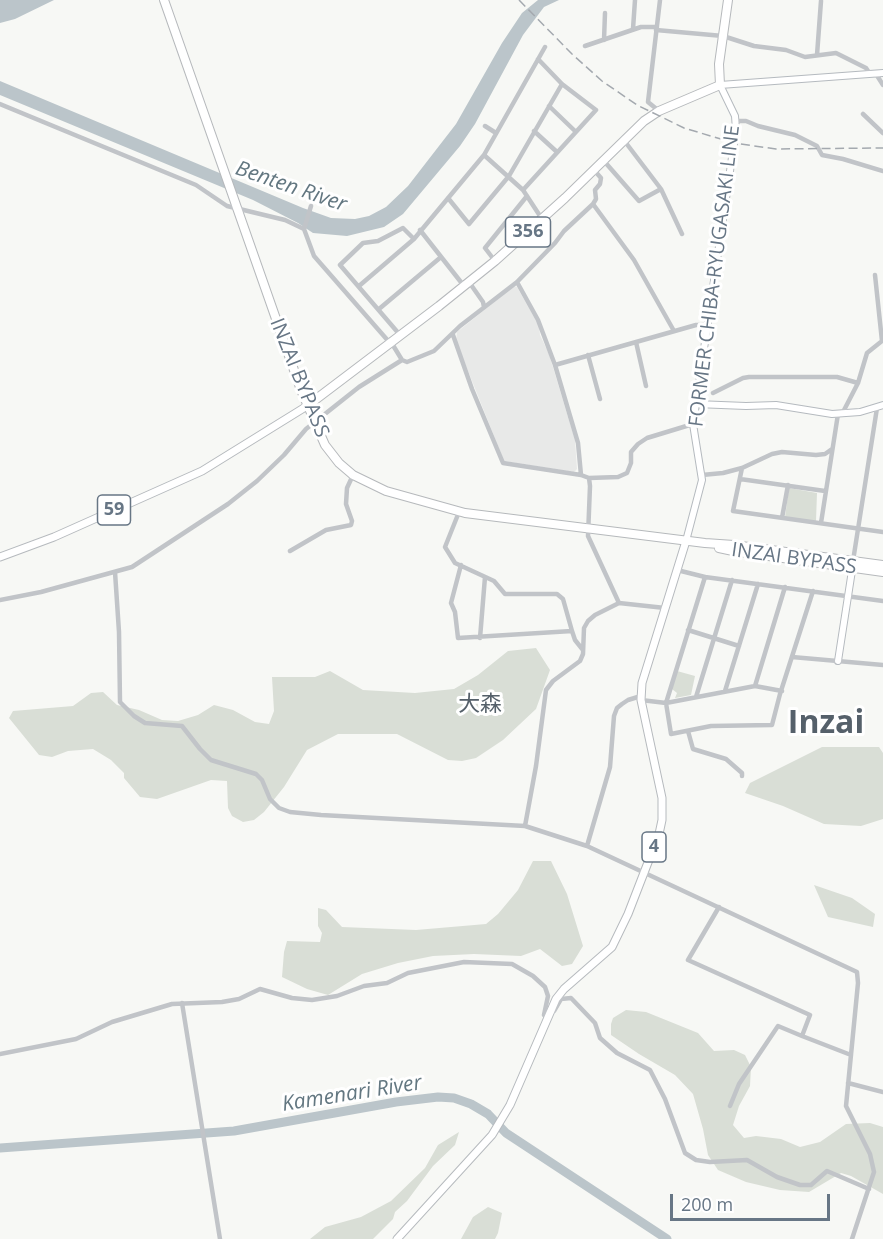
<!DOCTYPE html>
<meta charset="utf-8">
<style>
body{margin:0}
#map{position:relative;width:883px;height:1239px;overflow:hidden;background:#f7f8f5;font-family:"Open Sans",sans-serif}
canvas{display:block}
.scale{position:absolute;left:670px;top:1194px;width:160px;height:27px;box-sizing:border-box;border:3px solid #677685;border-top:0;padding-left:8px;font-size:18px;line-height:21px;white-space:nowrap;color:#677685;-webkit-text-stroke:4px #fff;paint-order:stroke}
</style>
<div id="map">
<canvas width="883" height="1239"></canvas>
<div class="scale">200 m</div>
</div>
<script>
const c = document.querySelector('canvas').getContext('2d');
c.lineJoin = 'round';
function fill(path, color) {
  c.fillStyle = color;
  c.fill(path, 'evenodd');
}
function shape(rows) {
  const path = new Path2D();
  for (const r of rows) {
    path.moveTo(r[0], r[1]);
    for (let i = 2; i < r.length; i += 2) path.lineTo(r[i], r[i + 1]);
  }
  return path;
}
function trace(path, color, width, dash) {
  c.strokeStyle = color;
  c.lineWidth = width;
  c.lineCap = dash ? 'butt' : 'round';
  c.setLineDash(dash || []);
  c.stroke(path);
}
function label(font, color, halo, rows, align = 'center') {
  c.font = font + ' "Open Sans","Noto Sans JP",sans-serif';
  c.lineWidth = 6;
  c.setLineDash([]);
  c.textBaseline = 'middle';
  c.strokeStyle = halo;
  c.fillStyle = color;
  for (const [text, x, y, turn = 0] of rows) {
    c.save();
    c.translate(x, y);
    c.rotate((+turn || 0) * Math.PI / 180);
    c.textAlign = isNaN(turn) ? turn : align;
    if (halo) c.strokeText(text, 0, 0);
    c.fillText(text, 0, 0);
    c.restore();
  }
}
fill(shape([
 [514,286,517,287,539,326,540,335,549,354,575,440,577,469,574,472,504,461,456,341,457,332]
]), '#e8e9e8');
fill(shape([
 [789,488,817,493,816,521,785,517],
 [536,648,550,670,536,709,503,740,476,758,462,761,448,760,397,734,338,734,307,750,284,787,264,812,254,820,243,822,232,816,228,808,227,781,211,780,157,799,140,797,124,778,124,773,111,760,93,749,68,751,52,757,39,755,9,718,13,711,73,706,91,693,103,692,117,705,139,710,162,720,178,721,198,715,214,705,233,710,255,722,269,724,274,711,272,677,315,677,330,671,363,690,415,693,454,689,478,675,508,651],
 [677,671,695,676,691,695,675,698,677,693,672,689],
 [822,747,879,747,883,753,883,819,861,826,824,824,783,806,745,793,750,783],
 [533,861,551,861,567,894,583,946,572,964,562,966,540,949,521,956,474,954,433,956,398,963,362,974,328,995,307,989,282,977,284,952,287,941,320,942,322,933,318,926,318,908,326,910,342,927,416,930,486,924,498,914,518,890],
 [814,885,852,898,875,914,873,927,828,917],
 [626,1010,646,1012,698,1033,714,1051,734,1050,745,1055,751,1067,750,1086,739,1106,733,1125,744,1138,756,1136,781,1139,800,1147,820,1142,846,1124,870,1123,883,1127,883,1194,851,1176,841,1173,809,1192,780,1190,746,1182,718,1170,708,1155,703,1129,693,1094,675,1075,639,1054,611,1035,611,1024,613,1018],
 [459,1132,455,1145,433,1166,407,1201,395,1212,393,1219,373,1239,310,1239,325,1227,361,1217,391,1201,425,1168,438,1145],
 [488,1207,502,1213,498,1233,495,1239,461,1239,473,1217]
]), '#d9ded6');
fill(shape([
 [0,0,54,0,15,19,0,23],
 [538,0,559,0,544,7,523,35,475,124,460,146,403,214,384,227,347,236,313,233,298,223,253,200,0,95,0,81,303,208,331,218,355,219,369,216,386,207,408,186,456,124,502,43,522,13]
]), '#bbc5ca');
trace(shape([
 [0,1148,234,1131,396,1102,438,1097,454,1098,471,1104,488,1114,506,1133,667,1239]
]), '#bbc5ca', 9);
const secondary = shape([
 [696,404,746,406,776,405,832,414,860,412,883,405],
 [686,541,702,480,693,424,736,130,735,116,720,85,883,73],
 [838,661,853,564]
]);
const primary = shape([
 [0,557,54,537,202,471,307,406],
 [397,1239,492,1135,510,1105,556,999,564,989,612,947,628,914,659,834,662,820,662,798,641,700,642,683,686,541]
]);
const highway = shape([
 [164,0,301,390,325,445,339,463,353,475,386,491,465,513,705,543,734,545,883,565],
 [307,406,439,306,495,261,565,198,644,121,659,111,720,85,719,64,728,0],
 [719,548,733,551,883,572]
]);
trace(secondary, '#b5babf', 8);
trace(primary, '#b6babe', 9);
trace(highway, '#b6b9bc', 10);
trace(shape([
 [633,29,635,0],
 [656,30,723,36,754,46,786,50,805,57,836,53,866,68,870,74],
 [604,40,605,13],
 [585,46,641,27,657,27],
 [817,55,821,1],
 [876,74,883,85],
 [0,104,196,185,227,206,285,220,304,229,314,256,390,343],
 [549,106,576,132],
 [659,111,648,102,660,0],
 [863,114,883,133],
 [736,121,746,121,758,126,795,135,817,146,822,155,843,159,883,171],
 [485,126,496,133],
 [534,131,557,152],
 [623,139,661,189,682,234],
 [484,155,523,190,542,219],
 [604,161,639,201,661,189],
 [523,190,596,110,562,84,538,59],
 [448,198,469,224,509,176,562,84],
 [593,204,634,260,674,331],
 [304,229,311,206],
 [420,230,464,286],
 [495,261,485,248,527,196],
 [469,282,483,302,484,307],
 [517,282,538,320,555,365,578,443,581,475,589,478,590,486,588,536,619,603],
 [359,286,414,239,484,155,545,47],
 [379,309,441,257],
 [400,335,340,265,363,243,378,241,403,228,414,239],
 [453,335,472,389,503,463,581,475],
 [391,342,402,360],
 [636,342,646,386],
 [588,355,600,399],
 [555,365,696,325,708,325],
 [713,393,743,378,749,377,837,377,858,383],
 [842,414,858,383,867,353,882,341,875,275],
 [742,468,733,511,883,532],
 [702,475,723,473,742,468,772,454,782,452,816,455,825,454,832,449],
 [589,478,618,477,627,473,631,463,631,452,638,444,647,438,693,424],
 [740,479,825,491],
 [459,512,445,547,455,563,494,581,505,594,557,594,563,599,572,631],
 [782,518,788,485],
 [821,523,838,414],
 [290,551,326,530,351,525,352,521,346,504,347,488,353,475],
 [853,561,877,408],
 [461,565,451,603,455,612,458,638,572,631,575,640,583,650],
 [677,570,705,577,883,601],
 [115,572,119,632,120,702,134,716,145,723,182,726,200,749,211,760,256,774,262,780,270,799,279,808,290,812,321,815,525,826,587,846,857,972,858,983,846,1106,870,1154,874,1172,852,1239],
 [705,577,666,703,671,734,711,726,772,725,780,694,813,591],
 [0,600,41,592,132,567,228,504,257,481,284,455,306,429,359,387,402,360,407,362,434,351,460,326,517,282,555,243,564,231,593,204,596,199,595,190,600,184,601,178,594,170],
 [688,630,739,646],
 [480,638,485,577],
 [792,657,883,665],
 [755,686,785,587],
 [725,691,758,584],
 [696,697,732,580],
 [641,700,666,703,755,686,782,691],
 [688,731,693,749,726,759,742,773,742,776],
 [525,826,536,766,546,690,553,681,580,661,583,654,584,628,588,621,595,615,619,603,665,608],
 [587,846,610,767,614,716,617,708,622,704,628,700,641,696],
 [719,907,688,960,810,1015,802,1036,851,1055],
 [182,1003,220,1239],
 [0,1054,76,1039,112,1022,172,1004,222,1002,239,999,260,989,292,998,312,1000,337,996,364,986,387,983,408,973,464,962,512,964,533,976,545,987,548,996,544,1015,554,1011,561,999,571,998,595,1023,600,1038,617,1053,650,1070,665,1099,685,1153,696,1160,710,1162,747,1160,777,1177,800,1185,811,1185,827,1171,869,1189],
 [848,1083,883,1092],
 [730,1106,739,1084,778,1026,802,1036]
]), '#c1c4c8', 4.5);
trace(secondary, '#fff', 6);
trace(primary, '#fff', 7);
trace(highway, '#fff', 8);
trace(shape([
 [519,0,572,54,602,81,637,105,684,128,734,143,776,149,883,148]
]), '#a4a9af', 1.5, [9, 4.5]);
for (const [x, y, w] of [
 [528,232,45],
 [114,510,33],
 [654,847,24]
]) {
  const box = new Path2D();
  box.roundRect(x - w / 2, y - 15, w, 30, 4.5);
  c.fillStyle = '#fff';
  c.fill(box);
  trace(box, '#677685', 1.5);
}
label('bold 18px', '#677685', null, [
 ["356",528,232],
 ["59",114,510],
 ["4",654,847]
]);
label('20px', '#677685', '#fff', [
 ["FORMER CHIBA-RYUGASAKI LINE",715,276,-83],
 ["INZAI BYPASS",299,378,68],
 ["INZAI BYPASS",794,559,8]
]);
label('italic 21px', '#637781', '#fff', [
 ["Benten River",291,187,19],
 ["Kamenari River",352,1094,-9]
]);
label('22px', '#55606a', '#fff', [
 ["大森",480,705]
]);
label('bold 32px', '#55606a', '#fff', [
 ["Inzai",826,724]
]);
</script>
